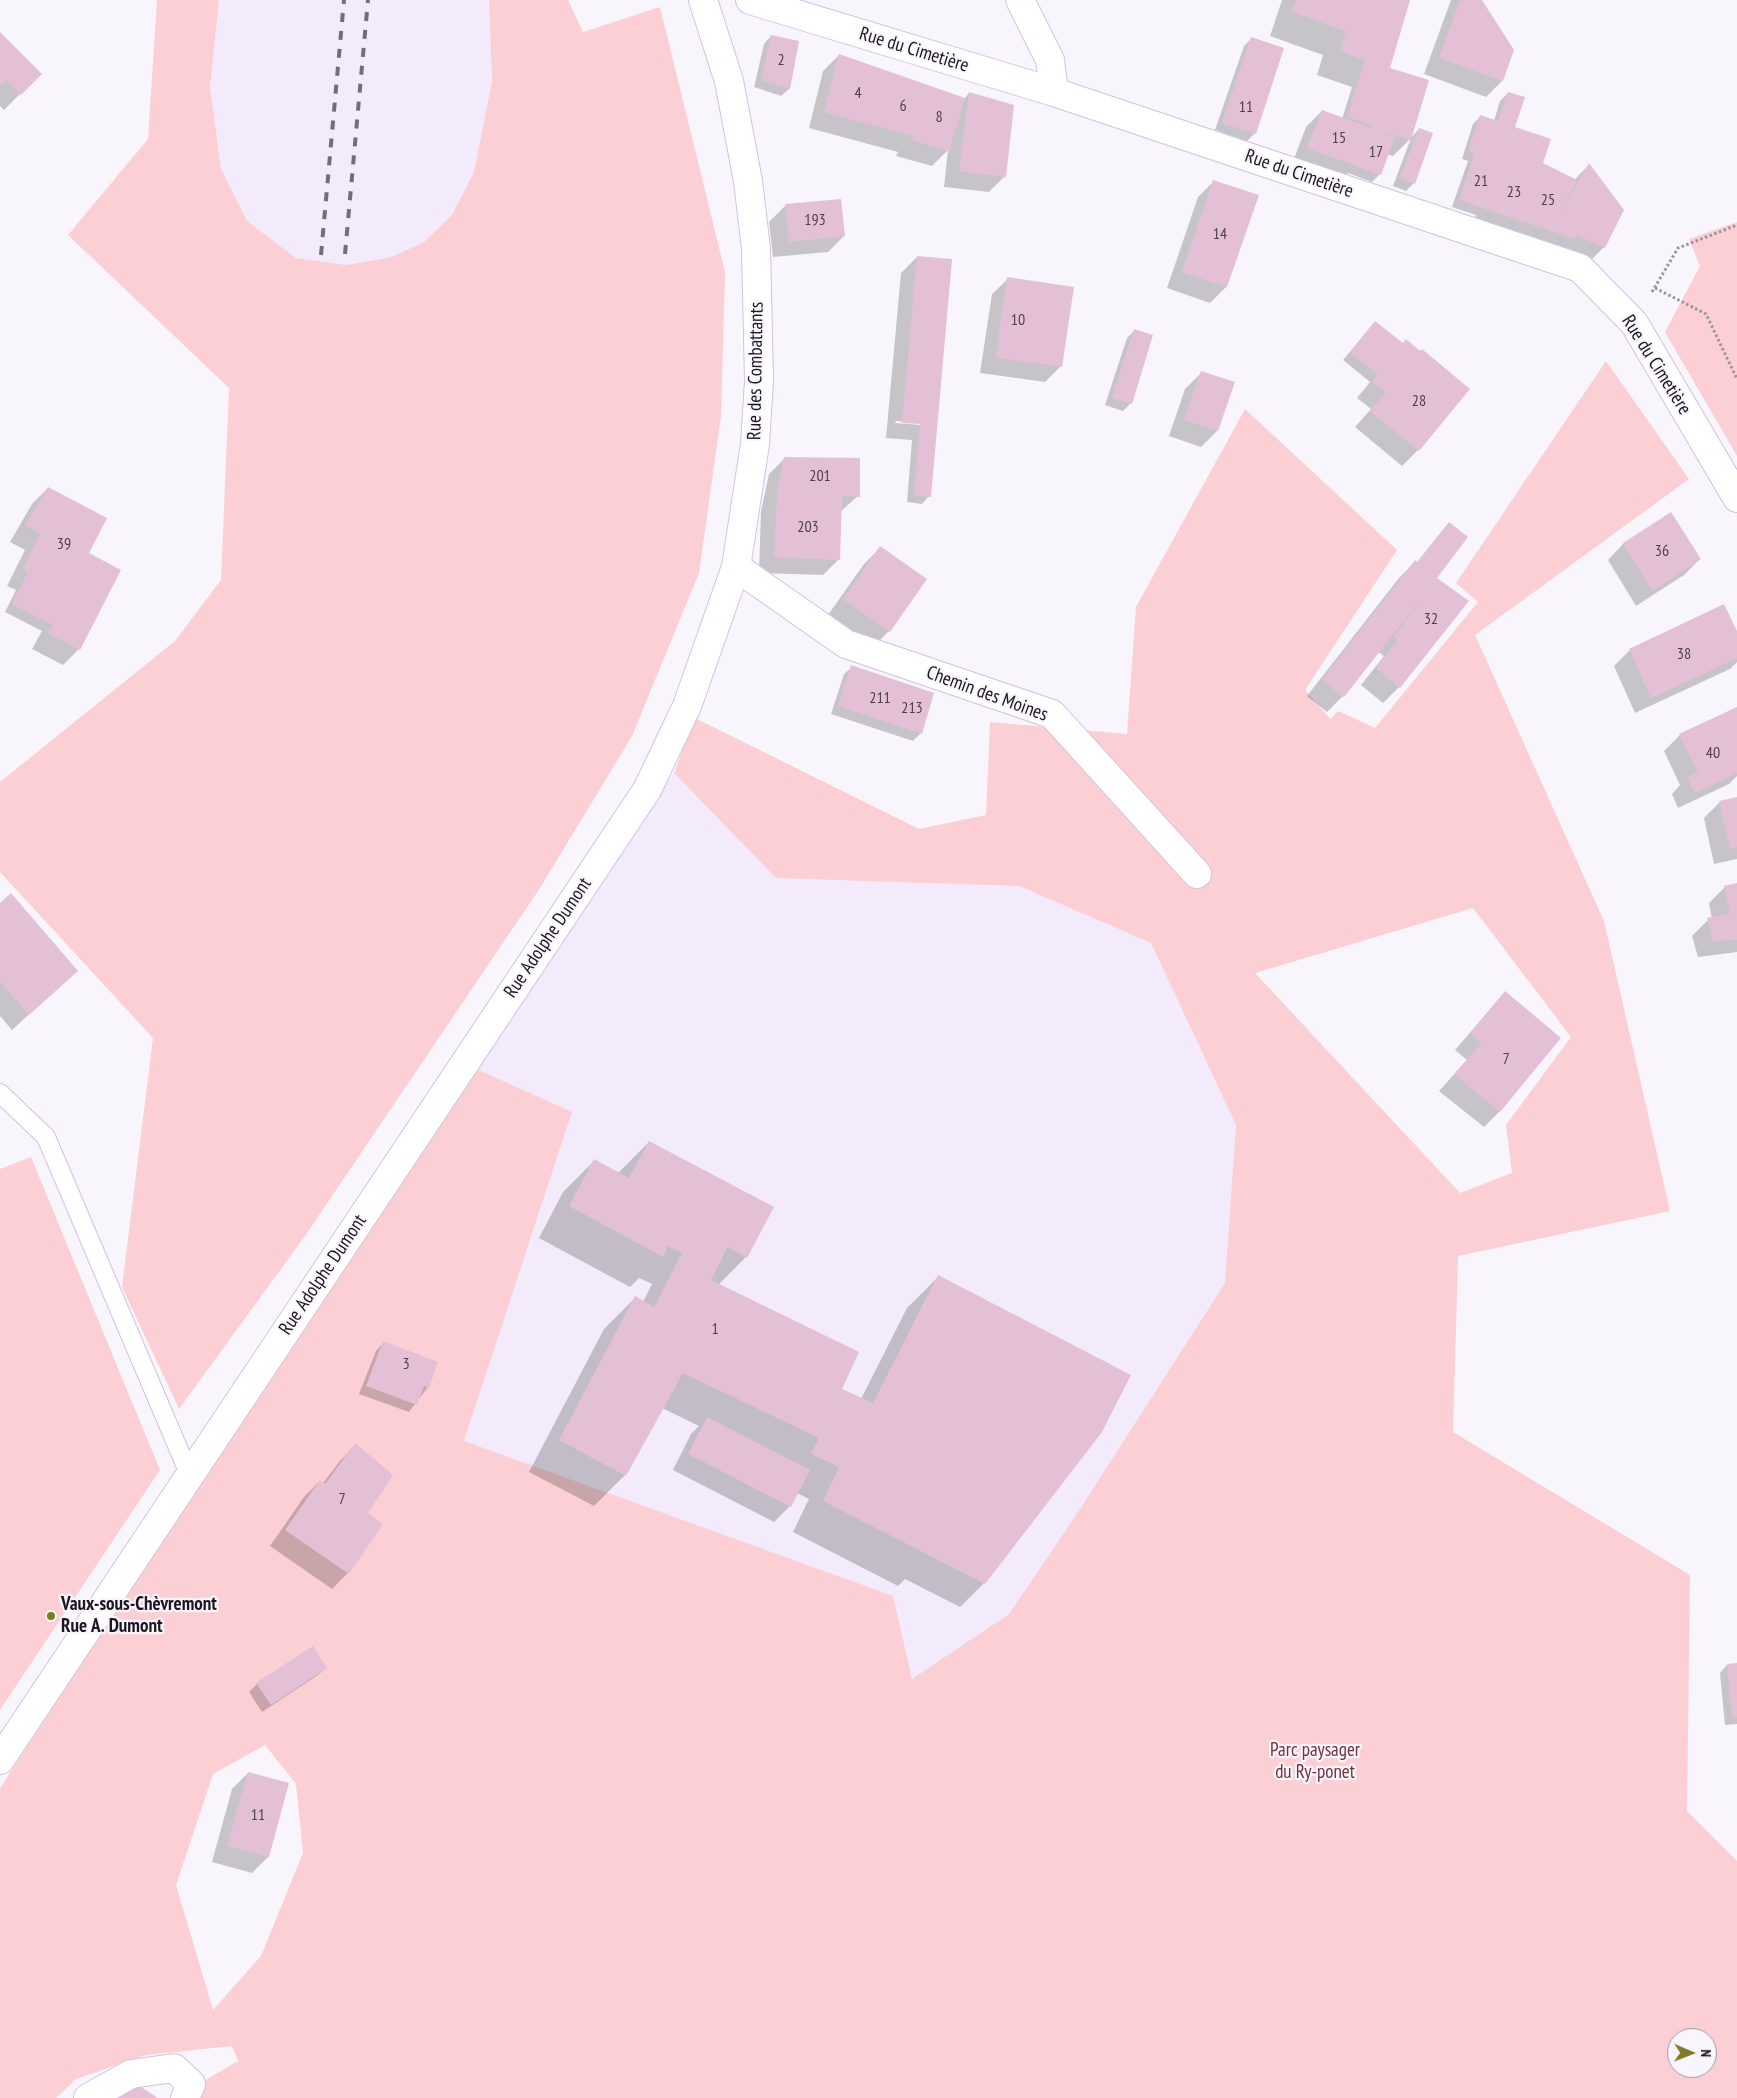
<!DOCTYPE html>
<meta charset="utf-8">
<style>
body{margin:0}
#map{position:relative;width:1737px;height:2098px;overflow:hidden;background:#f8f5fc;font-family:"PT Sans Narrow",sans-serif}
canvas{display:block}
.north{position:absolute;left:1667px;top:2028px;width:50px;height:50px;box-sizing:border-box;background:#f8f5fc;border:1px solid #a09ca5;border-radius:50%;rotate:91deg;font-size:14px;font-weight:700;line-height:20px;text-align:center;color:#1d1622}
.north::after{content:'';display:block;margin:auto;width:18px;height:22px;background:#7e7b22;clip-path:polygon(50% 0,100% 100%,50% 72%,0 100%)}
</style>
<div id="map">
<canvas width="1737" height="2098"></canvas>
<div class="north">N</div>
</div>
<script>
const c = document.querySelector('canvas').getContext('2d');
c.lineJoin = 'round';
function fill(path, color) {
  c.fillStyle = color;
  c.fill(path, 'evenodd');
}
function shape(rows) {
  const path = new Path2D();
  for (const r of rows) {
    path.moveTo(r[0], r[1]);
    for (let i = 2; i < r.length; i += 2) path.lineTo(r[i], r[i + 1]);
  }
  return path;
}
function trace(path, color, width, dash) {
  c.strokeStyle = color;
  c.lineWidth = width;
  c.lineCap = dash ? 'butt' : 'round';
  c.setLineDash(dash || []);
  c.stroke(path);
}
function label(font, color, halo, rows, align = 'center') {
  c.font = font + ' "PT Sans Narrow",sans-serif';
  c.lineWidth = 4.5;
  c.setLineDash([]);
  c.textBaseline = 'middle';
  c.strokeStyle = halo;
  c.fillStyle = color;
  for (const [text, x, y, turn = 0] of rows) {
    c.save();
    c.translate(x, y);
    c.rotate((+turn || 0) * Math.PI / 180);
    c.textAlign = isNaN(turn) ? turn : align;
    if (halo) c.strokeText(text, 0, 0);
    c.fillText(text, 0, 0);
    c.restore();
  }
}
fill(shape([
 [219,0,489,0,492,81,474,172,452,215,424,242,392,257,346,265,296,258,247,221,221,169,210,87],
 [674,773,776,877,1019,886,1151,943,1236,1125,1225,1283,1080,1509,1009,1614,912,1679,464,1441,572,1112,472,1067]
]), '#f3ebfb');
fill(shape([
 [157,0,219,0,210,87,221,169,247,221,296,258,346,265,392,257,424,242,452,215,474,172,492,81,489,0,568,0,583,32,660,7,725,272,721,416,699,573,632,736,540,888,305,1236,179,1409,122,1287,153,1038,0,872,0,782,175,641,221,580,229,388,68,235,148,139],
 [1737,222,1737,456,1665,332,1700,266,1689,239],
 [1606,361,1689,479,1475,635,1604,921,1670,1211,1458,1256,1453,1432,1690,1575,1687,1811,1737,1861,1737,2098,198,2098,204,2081,238,2061,232,2046,146,2055,76,2079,56,2098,0,2098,0,1788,472,1067,572,1112,464,1441,893,1596,912,1679,1009,1614,1080,1509,1225,1283,1236,1125,1151,943,1019,886,776,878,674,773,695,718,919,829,986,815,990,722,1127,734,1136,607,1245,409,1397,550,1305,690,1330,719,1338,711,1375,728,1478,602,1456,583],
 [1473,908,1571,1037,1506,1125,1512,1173,1460,1193,1255,973],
 [265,1745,296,1784,303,1853,261,1956,213,2010,176,1885,213,1774],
 [1677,2038,1707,2038,1707,2068,1677,2068],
 [31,1157,160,1470,0,1710,0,1169]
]), '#fbcfd3');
fill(shape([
 [1282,0,1408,0,1388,68,1410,139,1419,129,1414,183,1406,191,1393,186,1411,138,1393,156,1387,154,1379,175,1372,182,1348,173,1340,182,1292,164,1306,127,1322,111,1342,119,1352,87,1317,75,1323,55,1270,36],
 [1451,0,1480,0,1502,81,1486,97,1424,74],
 [0,34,40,74,4,110,0,106],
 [771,36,798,42,789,89,781,96,754,87,764,44],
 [1252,38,1283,48,1254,134,1247,141,1215,130,1244,46],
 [839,55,964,99,969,93,1005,176,989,192,944,187,948,150,932,166,896,156,898,152,809,128,823,71],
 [1508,93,1514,128,1539,169,1574,180,1589,165,1604,247,1588,263,1473,225,1476,215,1452,207,1468,161,1462,159,1473,124,1481,116,1494,121,1500,101],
 [1214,181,1257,196,1226,287,1210,303,1167,288,1198,197],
 [840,200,844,236,828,252,773,257,769,222,785,206],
 [917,257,929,496,922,504,907,502,912,440,886,438,901,273],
 [896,421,923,423,921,425,895,423],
 [1008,279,1061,366,1045,382,980,373,992,294],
 [1375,322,1418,450,1402,466,1355,427,1371,409,1357,398,1370,382,1343,360],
 [1134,331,1131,403,1123,411,1105,405,1127,338],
 [1201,373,1233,383,1217,431,1201,447,1169,436,1185,389],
 [785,458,858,496,840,512,839,559,823,575,759,573,761,511,769,474],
 [48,488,87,554,120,571,79,649,63,665,32,649,42,631,5,612,16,590,7,586,25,550,10,542,32,504],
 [1623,544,1700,559,1684,575,1636,606,1608,560],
 [880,548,889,631,873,647,828,615,864,564],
 [1415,562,1436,578,1399,687,1383,703,1361,685,1384,656,1378,652,1343,696,1327,712,1307,696,1399,578],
 [1737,634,1737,662,1730,669,1635,713,1614,666,1630,650],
 [852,667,921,733,913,741,831,714,844,674],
 [1737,708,1737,776,1729,784,1678,808,1672,794,1680,785,1664,751,1680,735],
 [1737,799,1737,859,1714,864,1704,818,1720,802],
 [1737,884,1737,952,1698,957,1692,936,1708,920,1712,919,1709,903,1725,887],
 [0,905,76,971,12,1030,0,1016],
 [1505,992,1500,1111,1484,1127,1439,1091,1467,1060,1455,1050],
 [649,1142,746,1257,718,1285,840,1389,861,1399,907,1308,938,1277,984,1583,960,1607,905,1579,898,1586,793,1532,809,1499,797,1493,790,1506,774,1522,673,1470,691,1434,699,1426,662,1408,625,1475,594,1506,529,1472,604,1329,635,1298,643,1302,652,1284,639,1278,630,1287,539,1238,563,1192,594,1161,618,1173],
 [383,1343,428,1387,409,1412,359,1394,376,1351],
 [355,1445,366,1514,348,1573,332,1589,270,1546,304,1497,320,1481,323,1483,340,1461],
 [1737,1664,1737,1724,1725,1725,1720,1673,1727,1665],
 [326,1668,318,1675,262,1712,249,1692,257,1684],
 [248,1773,288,1784,268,1857,252,1873,212,1862,232,1789]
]), '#0003');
fill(shape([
 [1297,0,1410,0,1390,68,1429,80,1411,140,1377,130,1395,137,1381,175,1307,148,1322,110,1371,128,1372,125,1347,117,1365,60,1340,51,1346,31,1292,12],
 [1460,0,1482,0,1514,50,1503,81,1439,58],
 [0,32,42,74,21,95,6,80,0,85],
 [771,35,799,41,790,89,761,80],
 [1251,37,1284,48,1256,134,1222,123],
 [839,54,965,98,949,151,911,140,913,136,824,112],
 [969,92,1014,105,1006,177,959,171],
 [1508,92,1525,97,1515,127,1551,139,1543,163,1577,180,1557,219,1589,163,1624,210,1605,248,1577,235,1575,239,1459,200,1475,153,1468,151,1480,115,1498,121],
 [1419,128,1433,133,1415,184,1400,178],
 [1213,180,1259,195,1227,287,1182,272],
 [841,199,845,236,789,242,785,204],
 [917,256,952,259,931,497,914,495,920,424,902,423],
 [1007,277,1074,287,1062,367,996,357],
 [1375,321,1403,343,1406,339,1420,351,1422,349,1470,389,1419,451,1370,411,1386,392,1372,381,1378,375,1350,352],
 [1134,329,1153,335,1132,404,1112,398],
 [1201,371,1235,382,1218,431,1184,420],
 [784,457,860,458,860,497,842,496,840,560,774,557,777,494],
 [48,487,107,518,89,553,121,570,80,650,47,633,53,625,12,604,28,572,22,570,40,534,25,525],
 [1671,512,1701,559,1652,591,1623,543],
 [1449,522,1468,537,1437,578,1469,601,1400,688,1376,668,1398,640,1394,637,1424,595,1344,697,1322,680,1415,560,1417,562],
 [880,546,927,579,890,632,843,599],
 [1724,604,1737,631,1737,658,1651,698,1629,649],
 [851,665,934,693,922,734,838,706],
 [1737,707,1737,773,1695,793,1687,777,1698,772,1679,734],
 [1737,797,1737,847,1730,849,1719,801],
 [1737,883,1737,940,1713,941,1707,918,1730,914,1724,886],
 [11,893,78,971,29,1015,0,982,0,903],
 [1505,991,1561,1038,1500,1112,1454,1074,1482,1043,1470,1033],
 [649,1141,774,1207,747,1258,728,1247,711,1280,859,1352,842,1389,873,1403,938,1275,1131,1375,1102,1432,985,1584,823,1501,839,1467,811,1454,819,1438,683,1373,626,1476,559,1440,635,1296,654,1307,682,1253,668,1246,663,1257,569,1206,594,1159,629,1178],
 [383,1341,438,1362,429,1388,424,1386,417,1405,366,1386],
 [707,1417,810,1470,791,1507,688,1454],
 [355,1443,393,1475,368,1513,383,1524,349,1574,285,1530,320,1480,325,1484],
 [313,1646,327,1668,271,1705,256,1683],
 [1737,1663,1737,1717,1732,1718,1727,1664],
 [248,1772,289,1783,269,1857,227,1846],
 [132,2081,158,2098,111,2098,115,2093,123,2096]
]), '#e3c0d6');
const lane = shape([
 [0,1093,46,1137,190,1476]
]);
const street = shape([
 [750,0,1054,92,1580,268,1634,323,1737,498],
 [1020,0,1050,60,1054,92],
 [736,567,846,644,1052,714,1197,874],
 [88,2098,131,2074,174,2068,191,2084,185,2098]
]);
const secondary = shape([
 [0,1760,647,790,687,706,736,567,755,444,759,381,756,249,748,181,729,81,703,0]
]);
trace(lane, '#d2c1e2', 20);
trace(street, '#d2c1e2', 30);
trace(secondary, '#d2c1e2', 30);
trace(shape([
 [1655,288,1706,314,1737,379],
 [1652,292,1678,248,1737,225]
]), '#9a959e', 3, [2.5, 2.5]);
trace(lane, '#fff', 18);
trace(street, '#fff', 28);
trace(secondary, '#fff', 28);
trace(shape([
 [345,254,368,0],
 [321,255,344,0]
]), '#726d77', 4, [9, 9]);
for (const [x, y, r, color] of [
 [51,1616,5,"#7e7b22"]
]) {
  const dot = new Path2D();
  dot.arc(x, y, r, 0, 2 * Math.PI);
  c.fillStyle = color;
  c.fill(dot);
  trace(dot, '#f8f5fc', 2);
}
label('16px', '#4e404f', null, [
 ["2",781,60],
 ["4",858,93],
 ["6",903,106],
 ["11",1246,107],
 ["8",939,117],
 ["15",1339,138],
 ["17",1376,152],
 ["21",1481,181],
 ["23",1514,192],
 ["25",1548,200],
 ["193",815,220],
 ["14",1220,234],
 ["10",1018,320],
 ["28",1419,401],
 ["201",820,476],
 ["203",808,527],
 ["39",64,544],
 ["36",1662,551],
 ["32",1431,619],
 ["38",1684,654],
 ["211",880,698],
 ["213",912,708],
 ["40",1713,753],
 ["7",1506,1059],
 ["1",715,1329],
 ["3",406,1364],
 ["7",342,1499],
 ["11",258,1815]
]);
label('19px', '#1d1622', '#f8f5fc', [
 ["Rue du Cimetière",914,50,17],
 ["Rue du Cimetière",1299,174,19],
 ["Rue du Cimetière",1656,365,58],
 ["Rue des Combattants",756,371,-89],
 ["Chemin des Moines",987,694,20],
 ["Rue Adolphe Dumont",548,938,-56],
 ["Rue Adolphe Dumont",323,1275,-56]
]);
label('bold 19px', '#1d1622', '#f8f5fc', [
 ["Vaux-sous-Chèvremont",61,1605],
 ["Rue A. Dumont",61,1627]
], 'left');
label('19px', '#73303b', '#f8f5fc', [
 ["Parc paysager",1315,1751],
 ["du Ry-ponet",1315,1773]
]);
</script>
